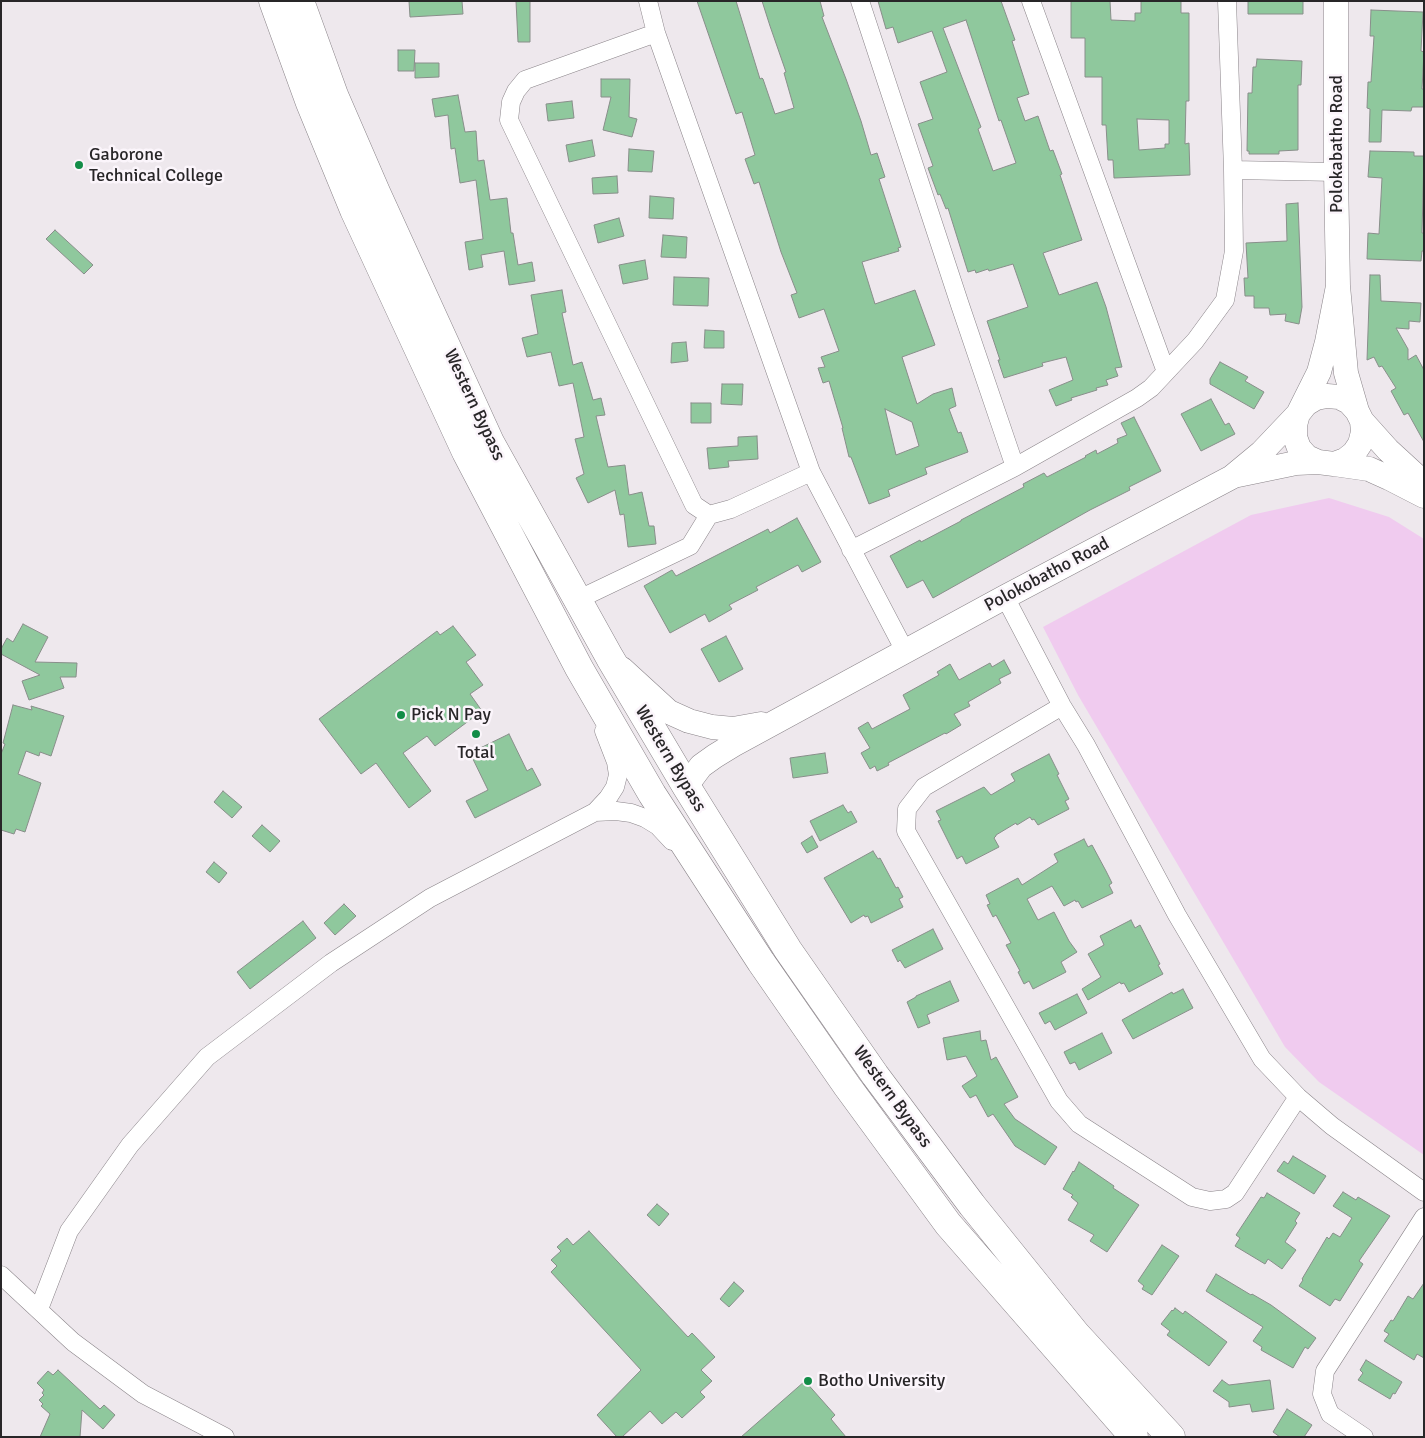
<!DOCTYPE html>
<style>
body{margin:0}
#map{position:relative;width:1425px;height:1438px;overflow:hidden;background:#eee8ed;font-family:Signika,sans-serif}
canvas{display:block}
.frame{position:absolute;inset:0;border:2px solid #282628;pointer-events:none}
</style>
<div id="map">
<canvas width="1425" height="1438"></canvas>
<div class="frame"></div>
</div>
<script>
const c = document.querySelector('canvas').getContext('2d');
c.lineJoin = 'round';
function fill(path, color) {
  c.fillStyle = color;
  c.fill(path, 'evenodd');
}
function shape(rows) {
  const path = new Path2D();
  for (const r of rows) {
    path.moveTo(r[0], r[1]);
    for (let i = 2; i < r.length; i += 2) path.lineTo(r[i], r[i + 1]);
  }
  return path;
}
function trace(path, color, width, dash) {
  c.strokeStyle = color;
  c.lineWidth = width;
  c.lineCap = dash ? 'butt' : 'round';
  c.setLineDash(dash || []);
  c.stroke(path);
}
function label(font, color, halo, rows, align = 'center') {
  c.font = font + ' Signika,sans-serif';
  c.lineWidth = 5;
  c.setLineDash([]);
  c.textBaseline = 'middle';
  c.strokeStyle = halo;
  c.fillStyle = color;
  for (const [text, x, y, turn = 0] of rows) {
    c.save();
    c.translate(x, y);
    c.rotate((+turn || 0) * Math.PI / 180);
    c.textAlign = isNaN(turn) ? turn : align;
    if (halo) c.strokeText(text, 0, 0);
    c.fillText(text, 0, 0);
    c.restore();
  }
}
fill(shape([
 [1329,498,1389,517,1424,539,1424,1155,1319,1082,1285,1047,1078,695,1043,627,1251,515]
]), '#f0cbef');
const building = shape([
 [409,1,462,1,463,14,410,17,409,1],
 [516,1,530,1,530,42,518,42,516,1],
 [697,1,736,1,760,79,762,78,763,79,775,114,794,108,784,73,786,72,770,26,762,1,820,1,824,16,822,17,846,79,861,121,871,155,877,153,885,177,879,179,901,247,898,248,899,251,862,262,875,304,915,290,935,345,902,357,917,404,933,394,952,388,956,406,949,409,958,433,961,432,968,452,925,468,927,474,888,490,890,496,869,504,851,457,849,457,842,428,843,428,829,381,823,383,818,368,825,367,821,357,839,351,824,309,799,318,791,295,797,293,781,252,759,182,754,184,745,159,755,155,742,112,736,114,697,1],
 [885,409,912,422,919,446,896,455,885,409],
 [878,1,1001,1,1015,40,1012,41,1029,94,1017,98,1025,121,1038,116,1050,151,1053,150,1062,174,1060,175,1082,240,1043,253,1059,295,1097,282,1106,307,1122,367,1115,368,1118,376,1106,380,1108,385,1096,388,1097,390,1071,398,1072,400,1056,406,1049,390,1073,380,1066,357,1042,363,1043,366,1004,378,998,360,1000,360,987,321,1028,307,1013,264,989,271,988,269,976,273,975,270,968,272,948,208,946,209,940,194,938,195,928,168,933,166,918,124,933,119,920,82,947,72,932,31,898,43,893,27,886,29,878,1],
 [966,20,999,121,1001,120,1016,163,993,171,978,129,981,127,943,28,966,20],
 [1071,1,1110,1,1111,20,1135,21,1135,13,1141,13,1141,1,1181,1,1181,13,1189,13,1189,101,1186,101,1185,144,1189,143,1190,175,1114,178,1113,160,1108,160,1106,125,1102,125,1102,77,1085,77,1085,38,1071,38,1071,1],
 [1137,119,1169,120,1169,144,1165,144,1165,148,1139,150,1137,119],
 [1248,1,1303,1,1303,14,1248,14,1248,1],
 [1371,10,1423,12,1421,51,1424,52,1422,89,1424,89,1424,107,1412,107,1411,111,1382,110,1381,142,1369,142,1370,109,1367,108,1368,82,1371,82,1374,36,1370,36,1371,10],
 [398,50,415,50,414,71,398,71,398,50],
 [1257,59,1302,61,1301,85,1298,85,1298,150,1279,151,1279,154,1249,154,1249,151,1247,151,1248,93,1252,93,1253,67,1256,67,1257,59],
 [415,63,439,63,439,77,415,78,415,63],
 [601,79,630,79,629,117,637,119,632,137,603,130,611,97,601,97,601,79],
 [458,95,465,132,476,131,478,161,484,160,490,200,507,198,511,233,513,233,518,265,532,262,535,281,509,285,504,251,481,255,483,267,469,270,465,242,483,239,476,180,460,183,455,148,451,149,448,115,435,117,432,99,458,95],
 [572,101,574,118,548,121,546,104,572,101],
 [592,140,595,156,569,162,566,145,592,140],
 [629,149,654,151,652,172,628,171,629,149],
 [1370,151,1414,152,1414,156,1424,156,1422,233,1424,233,1424,251,1422,251,1421,261,1367,259,1368,233,1379,234,1382,178,1368,177,1370,151],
 [617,176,618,193,593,194,592,178,617,176],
 [650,196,674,198,673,219,649,218,650,196],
 [1298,203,1302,307,1299,324,1285,321,1286,314,1270,315,1269,308,1254,308,1254,296,1245,296,1244,278,1248,278,1246,243,1287,241,1286,204,1298,203],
 [619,218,624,236,598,243,594,225,619,218],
 [55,230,93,265,84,274,46,239,55,230],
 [663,235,687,237,686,258,661,257,663,235],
 [645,260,648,279,623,284,619,265,645,260],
 [1370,275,1380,275,1381,301,1421,303,1420,322,1409,321,1409,329,1396,328,1408,349,1408,360,1416,355,1424,370,1424,442,1408,413,1404,415,1391,391,1396,388,1382,366,1379,367,1374,357,1367,360,1370,275],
 [674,277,709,278,708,306,673,305,674,277],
 [562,290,566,312,562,313,573,365,582,362,593,400,601,398,605,415,596,416,608,467,625,465,629,495,642,492,649,526,654,526,656,544,628,547,624,514,620,515,615,490,588,503,576,478,584,474,575,439,584,437,573,383,559,386,551,352,527,357,522,338,538,334,531,295,562,290],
 [705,330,724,331,724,348,704,348,705,330],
 [686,342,688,361,671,363,672,343,686,342],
 [1220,362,1248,377,1245,381,1264,392,1254,409,1210,384,1210,379,1220,362],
 [722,384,743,384,742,405,721,404,722,384],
 [1211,399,1225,425,1229,423,1235,434,1201,451,1181,414,1211,399],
 [691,403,711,403,711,423,691,423,691,403],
 [1134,417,1161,471,1129,487,1130,490,1090,510,933,598,923,580,907,588,890,556,920,540,921,542,961,521,961,520,1024,487,1023,484,1044,473,1047,477,1086,457,1085,456,1096,450,1097,454,1118,443,1117,439,1127,435,1121,423,1134,417],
 [757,436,758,459,728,461,729,467,709,469,707,448,738,446,738,437,757,436],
 [797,518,821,562,802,572,798,565,756,587,758,590,729,605,732,609,709,622,705,614,670,633,644,586,672,570,676,576,768,529,770,533,797,518],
 [23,624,48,637,35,662,77,663,76,677,60,677,64,688,29,700,22,681,40,675,1,654,1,649,7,638,13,642,23,624],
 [453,626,476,655,466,662,483,685,470,694,482,711,435,746,427,736,403,753,431,791,409,808,376,763,361,774,319,719,437,631,440,635,453,626],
 [726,636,743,669,719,682,701,649,726,636],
 [1004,660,1011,673,999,679,1001,683,968,702,970,706,954,714,961,725,946,734,945,733,888,763,889,765,877,771,875,766,870,769,861,753,870,748,858,728,868,722,872,729,910,709,903,695,939,675,937,672,950,664,959,680,990,663,992,667,1004,660],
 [13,705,32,710,31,706,64,716,51,756,40,752,39,756,26,751,18,774,41,783,25,832,16,829,14,834,1,830,1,754,5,744,3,743,13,705],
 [509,734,527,771,532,768,541,785,475,818,466,801,488,790,470,753,509,734],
 [825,753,828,773,793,778,790,758,825,753],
 [1049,754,1059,774,1057,775,1069,799,1065,801,1069,809,1038,825,1034,819,1032,820,1030,817,1017,825,1016,823,996,835,996,836,994,838,999,847,966,864,962,856,957,859,938,821,941,820,936,811,984,787,991,795,1015,781,1011,774,1049,754],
 [223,791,242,807,232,818,214,802,223,791],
 [843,805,848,813,851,811,857,822,820,841,810,821,843,805],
 [262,825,280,841,270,852,252,836,262,825],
 [812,836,818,847,807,853,801,843,812,836],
 [1084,839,1088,847,1092,845,1106,871,1112,883,1109,885,1113,893,1082,908,1078,901,1076,902,1075,900,1064,906,1052,886,1027,899,1038,920,1054,912,1069,941,1077,952,1061,962,1066,972,1033,989,1029,981,1024,984,1018,972,1020,971,1006,945,1011,943,996,915,993,917,987,905,990,904,986,895,1018,878,1022,885,1058,862,1054,854,1084,839],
 [873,851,878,859,880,858,896,888,898,887,903,897,899,899,903,907,871,923,868,916,865,917,864,915,851,923,824,878,873,851],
 [214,862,227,873,219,883,206,872,214,862],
 [344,904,356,916,335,935,324,923,344,904],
 [1131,920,1135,928,1140,925,1160,964,1158,965,1163,974,1129,992,1124,983,1121,984,1120,982,1088,1000,1082,989,1101,977,1088,954,1104,945,1100,936,1131,920],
 [303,921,316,938,250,989,237,972,303,921],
 [933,929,943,949,905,968,900,960,898,962,892,950,933,929],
 [950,981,959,1001,927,1015,930,1023,918,1028,907,1002,916,997,916,996,950,981],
 [1183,989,1193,1008,1133,1039,1122,1020,1172,992,1173,994,1183,989],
 [1077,994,1087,1013,1055,1030,1050,1021,1045,1024,1039,1013,1077,994],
 [980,1031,981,1041,986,1040,991,1060,996,1057,1018,1097,1004,1104,1015,1119,1057,1147,1045,1165,1015,1146,993,1114,988,1117,976,1095,970,1098,962,1086,977,1076,966,1056,947,1060,943,1038,980,1031],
 [1102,1033,1112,1053,1079,1070,1075,1062,1070,1064,1064,1052,1102,1033],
 [1293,1156,1326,1176,1314,1194,1277,1171,1284,1161,1288,1164,1293,1156],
 [1079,1162,1114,1186,1113,1188,1139,1205,1107,1252,1090,1241,1094,1235,1068,1220,1078,1203,1071,1197,1073,1195,1063,1189,1073,1171,1074,1172,1079,1162],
 [1343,1192,1356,1200,1358,1197,1390,1216,1359,1261,1363,1264,1340,1301,1335,1299,1330,1306,1299,1286,1303,1280,1302,1279,1327,1237,1329,1239,1333,1233,1340,1237,1352,1218,1333,1206,1343,1192],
 [1267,1193,1300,1213,1295,1221,1297,1223,1285,1242,1296,1250,1282,1269,1268,1259,1265,1264,1235,1246,1240,1238,1236,1235,1261,1197,1264,1198,1267,1193],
 [657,1204,669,1214,659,1226,647,1215,657,1204],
 [589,1231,688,1337,692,1333,715,1357,701,1370,712,1381,700,1392,705,1397,682,1418,676,1412,662,1424,650,1411,622,1437,617,1437,597,1415,641,1370,551,1272,557,1266,551,1260,561,1251,557,1247,567,1238,573,1245,589,1231],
 [1162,1245,1179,1256,1152,1295,1142,1289,1144,1286,1138,1281,1162,1245],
 [1216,1274,1251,1295,1252,1294,1271,1305,1316,1338,1308,1349,1305,1347,1293,1368,1261,1350,1262,1347,1253,1341,1263,1327,1206,1291,1216,1274],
 [734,1282,744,1291,729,1307,720,1299,734,1282],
 [1424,1283,1424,1358,1417,1354,1414,1360,1384,1341,1389,1334,1384,1331,1391,1320,1393,1321,1408,1296,1413,1299,1424,1283],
 [1175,1308,1183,1314,1185,1311,1227,1342,1209,1366,1167,1335,1170,1331,1161,1324,1172,1310,1173,1311,1175,1308],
 [1366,1360,1402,1382,1395,1394,1393,1393,1390,1399,1358,1380,1363,1373,1360,1370,1366,1360],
 [58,1370,100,1409,104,1405,115,1415,103,1429,82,1410,80,1437,40,1437,50,1414,41,1406,43,1404,39,1400,44,1395,42,1393,44,1390,37,1383,48,1371,53,1375,58,1370],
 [1222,1380,1229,1385,1270,1380,1274,1409,1252,1412,1250,1404,1229,1407,1229,1402,1213,1391,1222,1380],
 [805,1381,835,1415,831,1419,846,1437,741,1437,805,1381],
 [1287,1409,1312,1425,1304,1437,1280,1437,1273,1432,1287,1409]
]);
fill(building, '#8fc89d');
trace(building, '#888e8a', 1);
const street = shape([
 [648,1,656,33,811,472,906,653],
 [860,1,960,305,1015,467],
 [1031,1,1166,372],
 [656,33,525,80,516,91,511,102,509,120,694,505,709,515,731,509,811,472],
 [1233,170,1336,172],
 [851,550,1015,467,1137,398,1151,388,1195,341,1225,300,1234,251,1233,170,1227,1],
 [1005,597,1062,706,1086,745,1177,915,1262,1059,1298,1097,1332,1126,1424,1192],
 [577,600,690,546,709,515],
 [1062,706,924,787,907,809,906,831,1059,1101,1079,1124,1192,1197,1210,1201,1226,1199,1235,1193,1298,1097],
 [595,812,616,811,631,813,645,818,658,826,672,841],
 [1,1275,73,1342,143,1394,225,1437],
 [39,1309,69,1231,130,1145,207,1057,331,963,430,898,595,812,608,798,615,787,618,775,616,762,604,731],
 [1364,1437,1330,1414,1322,1394,1325,1371,1424,1217]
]);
const secondary = shape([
 [1336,1,1336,172,1338,286,1346,373,1357,411],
 [1362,421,1363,432,1360,444,1354,453,1345,460,1334,464,1318,462,1307,457,1299,448,1295,437,1295,425,1298,414,1306,404,1316,398,1327,396,1339,397,1349,402,1357,411,1362,421,1388,450,1424,483],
 [1334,464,1369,469,1389,478,1424,496],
 [1238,475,1296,463,1318,462],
 [622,669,669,712,689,721,712,727,733,729,761,724],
 [686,786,701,766,715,756,733,745,1005,597,1232,477,1261,453,1298,414,1319,372,1327,342,1338,286]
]);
const highway = shape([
 [273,1,310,103,354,210,466,452,579,668,652,794,761,962,847,1086,948,1224,1134,1437],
 [300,1,334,95,376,192,490,442,610,658,686,786,788,950,875,1075,972,1205,1076,1334,1171,1437]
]);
trace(street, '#8a8489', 19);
trace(secondary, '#8a8489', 25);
trace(highway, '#8a8489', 29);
trace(street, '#fff', 18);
trace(secondary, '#fff', 24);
trace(highway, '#fff', 28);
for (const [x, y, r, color] of [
 [79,165,5,"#138d48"],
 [401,715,5,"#138d48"],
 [476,734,5,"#138d48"],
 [808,1381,5,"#138d48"]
]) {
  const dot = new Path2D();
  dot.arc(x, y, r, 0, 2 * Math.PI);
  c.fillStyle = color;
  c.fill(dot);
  trace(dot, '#fbf5fb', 2);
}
label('18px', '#282628', '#fbf5fb', [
 ["Polokabatho Road",1337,144,-90],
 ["Western Bypass",474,405,65],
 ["Polokobatho Road",1047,575,-28],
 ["Western Bypass",670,759,59],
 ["Western Bypass",892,1097,54]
]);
label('18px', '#282628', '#fbf5fb', [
 ["Gaborone",89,155],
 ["Technical College",89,176],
 ["Pick N Pay",411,715],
 ["Total",476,753,"center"],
 ["Botho University",818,1381]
], 'left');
</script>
